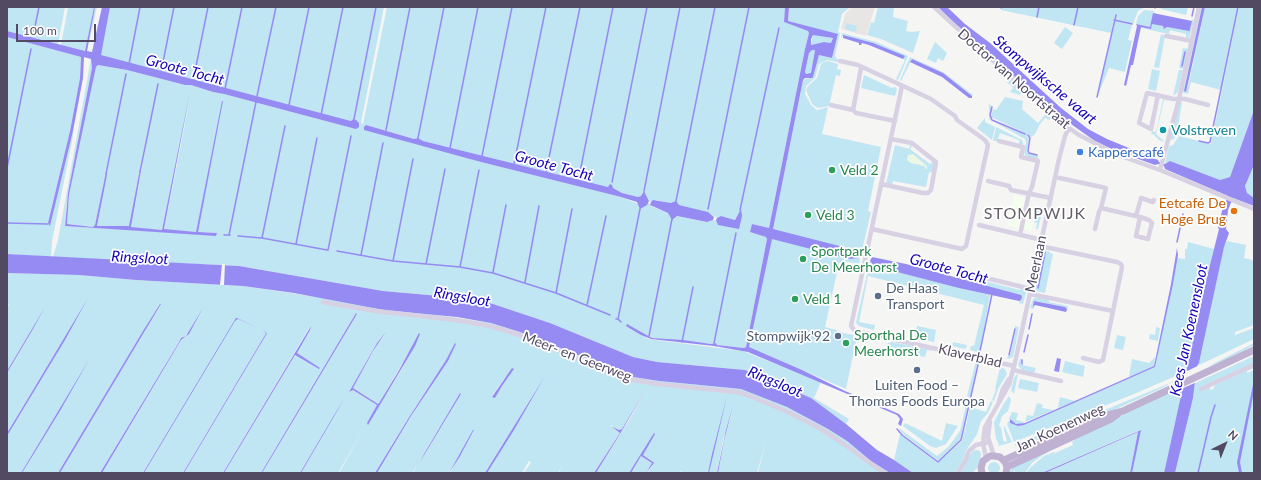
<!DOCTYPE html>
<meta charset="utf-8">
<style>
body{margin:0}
#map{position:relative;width:1261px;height:480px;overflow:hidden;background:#f5f5f3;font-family:Lato,sans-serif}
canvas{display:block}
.frame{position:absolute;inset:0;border:8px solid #524962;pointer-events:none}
.north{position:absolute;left:1205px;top:424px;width:40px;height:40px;-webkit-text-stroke:3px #fff;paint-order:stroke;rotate:43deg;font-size:11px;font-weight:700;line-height:16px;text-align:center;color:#524962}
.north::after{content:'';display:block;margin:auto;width:14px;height:18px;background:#524962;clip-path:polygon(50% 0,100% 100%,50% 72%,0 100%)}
.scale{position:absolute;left:16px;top:24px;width:80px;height:18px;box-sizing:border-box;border:2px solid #524962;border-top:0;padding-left:5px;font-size:12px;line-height:14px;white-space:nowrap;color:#524962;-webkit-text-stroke:3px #fff;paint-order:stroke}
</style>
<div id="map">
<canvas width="1261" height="480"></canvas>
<div class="frame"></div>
<div class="north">N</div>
<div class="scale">100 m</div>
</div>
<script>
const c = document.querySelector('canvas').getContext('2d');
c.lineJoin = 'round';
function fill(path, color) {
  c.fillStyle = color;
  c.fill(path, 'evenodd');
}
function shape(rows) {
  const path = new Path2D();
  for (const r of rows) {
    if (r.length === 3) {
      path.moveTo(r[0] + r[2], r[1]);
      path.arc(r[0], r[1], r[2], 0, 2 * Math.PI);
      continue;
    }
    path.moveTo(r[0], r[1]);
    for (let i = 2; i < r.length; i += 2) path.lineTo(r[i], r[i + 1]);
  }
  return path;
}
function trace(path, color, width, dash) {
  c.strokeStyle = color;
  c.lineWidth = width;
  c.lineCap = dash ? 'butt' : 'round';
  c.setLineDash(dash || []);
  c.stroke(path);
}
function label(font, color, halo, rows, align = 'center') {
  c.font = font + ' Lato,sans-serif';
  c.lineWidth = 3.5;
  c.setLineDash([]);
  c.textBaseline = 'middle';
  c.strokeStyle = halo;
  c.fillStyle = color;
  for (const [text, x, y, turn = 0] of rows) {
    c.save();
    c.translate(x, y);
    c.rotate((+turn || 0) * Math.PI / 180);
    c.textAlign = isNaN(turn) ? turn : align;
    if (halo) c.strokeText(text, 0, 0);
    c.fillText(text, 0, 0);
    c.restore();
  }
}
fill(shape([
 [1014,195,1029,199,1025,219,1034,222,1031,231,1008,225]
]), '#f4feee');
fill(shape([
 [852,7,875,7,866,36,841,29,845,14]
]), '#e7e6e5');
fill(shape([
 [7,7,65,7,58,44,7,31],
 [68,7,94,7,85,51,61,45],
 [95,7,97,7,87,51,87,45],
 [110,7,384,7,361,123,363,124,387,7,785,7,784,22,809,31,809,33,805,49,769,228,752,224,750,232,767,237,767,239,746,347,744,348,717,345,716,343,711,344,652,338,627,324,648,339,743,351,821,382,814,398,849,419,846,424,811,398,801,393,745,370,657,362,633,357,550,323,493,304,462,298,383,291,239,266,53,257,58,240,91,59,92,68,66,207,65,226,216,235,217,233,197,232,223,101,196,232,164,230,191,93,162,230,131,228,149,130,129,227,97,227,115,131,95,225,94,227,67,224,69,195,96,67,98,65,127,70,185,85,191,85,213,92,224,94,352,128,357,128,359,126,359,123,353,119,351,121,100,55],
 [366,125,414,139,418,138,422,141,608,187,610,186,622,193,638,197,641,196,644,191,649,201,651,202,656,200,708,212,717,218,721,216,735,220,738,214,738,228,719,225,716,220,713,220,707,222,671,215,668,213,653,207,648,203,644,206,621,197,481,162],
 [789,7,850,7,842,14,838,32,840,33,835,56,839,61,838,62,827,60,819,64,815,78,806,86,805,94,811,105,817,110,828,107,822,134,881,147,868,211,871,212,861,255,841,257,850,259,860,258,859,264,843,261,839,263,825,327,840,331,843,333,854,335,853,340,856,341,846,389,749,347,803,80,813,77,819,55,832,58,838,35,788,21],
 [878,7,894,7,893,17,908,21,906,31,912,32,920,31,913,53,881,39,867,35,871,22,874,23],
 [1001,7,1154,7,1154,8,1144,8,1138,11,1133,24,1115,20,1115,14,1111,33,1001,10],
 [1161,7,1188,7,1186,15,1161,9],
 [1201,7,1202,7,1184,91,1186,92,1189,82,1205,7,1238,7,1221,90,1191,82,1188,94,1184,93,1182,90],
 [1239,7,1254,7,1254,110,1230,177,1220,180,1170,161,1165,164,1169,146,1173,145,1179,136,1211,144],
 [1144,10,1154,11,1150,27,1136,24,1138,16],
 [1192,19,1194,21,1189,38,1186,38,1186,34,1170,30,1169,34,1141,28,1141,27,1151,29,1152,23,1163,26,1165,29,1167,27,1189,31,1189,33],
 [1115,21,1132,25,1128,40,1132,41,1125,72,1109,68,1098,95],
 [846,23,857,26,855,32,845,29],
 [1065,27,1073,33,1062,49,1054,43],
 [842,33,876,42,908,56,898,80,896,79,905,60,903,59,904,58,843,35,841,39],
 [813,34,833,38,831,43,824,42,811,45],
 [1161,34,1165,36,1159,68,1154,67],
 [7,37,81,57,80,78,70,131,48,223,50,225,73,131,73,136,52,241,51,257,7,254],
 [935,42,947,53,943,61,938,58,936,63,927,59],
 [1183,48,1189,49,1184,69,1179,68],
 [812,50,815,50,811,73,806,74,805,73,809,53],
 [910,57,943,72,973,95,972,96,943,73,912,59,901,81,900,80],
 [828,61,838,64,837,69,841,70,840,76,836,75,829,106,818,108,812,104,806,90,808,86,817,78,821,64,824,62],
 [1152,69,1160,71,1156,91,1148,89],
 [1179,70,1183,70,1178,92,1173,96],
 [864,75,892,88,895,87,897,89,895,96,861,88],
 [1009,79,1025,92,1020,95,1010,92,1013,88,1007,82],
 [1005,97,1023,101,1022,109,1038,123,1047,113,1052,117,1050,120,1045,118,1040,124,1035,134,1031,137,1028,134,1027,136,1029,139,1027,152,1028,153,1038,156,1038,159,1027,157,1024,153,1026,142,1025,139,989,119,989,104,992,106,990,118,993,121,1025,135,1025,133,991,117,993,109,996,110],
 [1163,99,1175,102,1164,100,1156,134,1165,142,1159,140,1154,135,1151,133,1152,131,1156,132],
 [1179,101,1182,102,1177,133,1174,139,1170,140],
 [985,118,985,122,995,127,992,140,977,128],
 [996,127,1022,140,1023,143,1023,145,1019,144,1019,140,1000,133,997,141,993,141],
 [895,145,909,149,910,145,913,145,910,149,930,164,933,161,934,162,933,173,929,172,926,187,893,181,892,185,886,184],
 [1254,165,1254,198,1247,193,1245,186],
 [1039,206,1043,207,1038,229,1036,229,1037,223,1034,222],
 [1227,241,1246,245,1244,258,1252,260,1254,262,1254,325,1235,332,1235,335,1254,328,1254,339,1197,366,1199,363,1224,246],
 [1188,242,1214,249,1208,273,1187,367,1187,371,1134,394,1014,442,1007,424,1009,420,1010,423,1018,426,1024,425,1155,367,1177,258,1185,259,1185,249,1187,249],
 [1044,250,1050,252,1050,253,1053,254,1045,293,1036,291,1035,289,1043,252],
 [870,261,874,266,990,295,980,350,981,351,981,353,970,350,971,346,974,346,984,305,868,276,859,322,875,325,874,330,859,326,856,323],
 [961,268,962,272,969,275,969,277,1020,290,1021,289,1024,289,1026,293,1023,304,1019,303,1019,301,1021,300,1020,295,958,278],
 [7,273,79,275,136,280,243,286,491,323,520,332,633,377,659,381,741,389,787,407,828,429,847,441,871,461,890,473,758,473,766,440,757,473,718,473,724,441,734,406,723,440,717,473,709,473,710,467,708,473,682,473,682,471,677,473,647,473,654,463,673,471,656,464,643,455,646,449,629,473,596,473,631,417,648,386,622,429,619,430,611,425,611,426,620,433,594,473,559,473,562,466,558,473,524,473,531,462,529,461,522,473,487,473,545,376,485,473,450,473,474,431,474,430,449,473,413,473,418,464,412,473,377,473,411,416,448,361,456,343,446,360,408,419,375,473,339,473,363,430,338,473,301,473,346,396,300,473,262,473,357,314,356,313,261,473,224,473,295,355,319,369,320,368,296,353,311,327,309,328,223,473,184,473,266,335,267,333,262,331,266,333,265,335,183,473,144,473,235,321,238,319,258,328,237,318,143,473,102,473,181,340,186,337,204,309,186,336,181,338,100,473,60,473,161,304,160,304,58,473,22,473,90,358,21,473,7,473,7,436,88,298,7,433,7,373,45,308,7,371,7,308,10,303,7,306],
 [386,333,373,351,353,388,378,404,379,403,420,333,420,334,402,369,368,424,377,405,353,390,349,392,377,343],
 [514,369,502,386,495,398,492,396,503,380],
 [460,393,461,394,420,462,424,454],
 [1037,297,1049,300,1049,302,1068,306,1067,312,1067,309,1065,307,1036,301,1034,307,1034,309,1030,308,1033,299],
 [917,326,936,330,934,342,915,338],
 [1015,326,1019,327,1013,357,1008,359,1007,359,1008,356,1010,356,1016,329,1015,328],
 [1156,327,1160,328,1158,341,1149,339,1150,334,1155,335],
 [1117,335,1126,337,1123,350,1114,348],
 [892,342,931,350,931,351,927,350,925,357,899,352,900,349,886,346,888,343],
 [953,342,967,345,966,348,965,349,952,346],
 [1254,343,1254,345,1228,359,1207,367],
 [1254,356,1254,364,1209,387,1211,390,1213,389,1215,385,1254,367,1254,368,1247,371,1247,373,1254,370,1254,473,1175,473,1193,398,1195,383],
 [1155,357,1154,366,1152,367,1129,377,1132,359,1149,363],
 [1020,359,1022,359,1021,364,1022,365,1036,368,1034,373,1022,370,1018,365],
 [976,361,979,362,979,365,977,365,970,397,967,396],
 [1065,361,1085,366,1083,377,1062,372],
 [1000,367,1005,369,1007,374,998,389,994,401,992,400,996,389,995,389],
 [1018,374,1014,394,1011,390,1014,378,1016,375],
 [1020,379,1039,383,1037,392,1018,388],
 [1175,381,1160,389,1074,428,1028,443,1027,441,1015,446,1015,444,1095,414],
 [1183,388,1164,473,1132,473,1140,430,1042,473,1026,473,1031,467,1044,456,1054,452,1055,453,1073,445,1072,442,1079,437,1129,412,1172,391,1172,393],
 [1009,396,1011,400,1008,411,1002,416,999,426,1001,427,1003,440,1005,442,1007,441,1004,430,1004,425,1012,442,999,446,998,445,999,444,996,439,994,422,1003,405],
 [1060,397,1075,401,1058,408],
 [967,401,969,401,960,440,938,461,903,434,899,429,900,429,937,456,949,446,960,431],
 [991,401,993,402,988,413,981,421,977,434,967,449,961,464,955,473,913,473,894,460,900,434,938,463,962,441,965,430,970,407,986,412],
 [1037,403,1043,405,1042,408,1054,410,1020,424,1016,424,1009,419,1012,412,1018,413,1016,420,1025,422,1027,415,1033,416],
 [905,423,942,441,946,423,958,426,946,444,936,448,930,446,903,426],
 [1138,432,1130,473,1045,473,1116,442],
 [976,450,980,451,981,454,980,461,977,468,972,473,961,473,969,456,973,451],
 [1049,452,1043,455,1032,463,1025,473,1016,473,1014,470,1014,473,1009,473,1013,467,1038,455],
 [641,456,652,463,646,473,631,473],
 [994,468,6]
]), '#c0e5f3');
fill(shape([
 [913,154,927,166,927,170,924,166,911,163,908,161,907,159,908,155]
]), '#ecf6e4');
fill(shape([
 [94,7,95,7,87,51,92,52,102,7,110,7,101,55,351,121,353,119,356,120,359,123,359,127,356,129,352,128,224,94,213,92,191,85,185,85,127,70,98,65,96,67,69,195,67,224,93,227,95,225,106,172,107,175,97,226,129,226,140,169,141,171,131,227,162,230,190,92,164,229,196,232,222,101,223,101,198,232,217,233,216,236,65,226,68,193,92,68,91,59,84,57,83,78,73,131,50,226,48,223,70,131,80,78,81,57,7,37,7,31,85,51],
 [785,7,789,7,788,21,838,34,832,58,819,55,813,77,812,78,805,78,803,80,773,229,855,250,860,255,859,258,850,259,772,239,749,347,802,370,845,391,899,414,903,419,901,426,898,424,900,419,897,415,748,352,714,346,651,339,641,335,626,326,627,324,652,338,683,340,711,344,716,343,717,345,744,348,746,347,767,239,766,237,750,232,752,224,769,228,805,49,809,33,808,31,784,22],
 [813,35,833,38,831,43,824,42,811,45,811,39],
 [812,50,815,50,811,73,806,74,805,72,809,53],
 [938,7,947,7,965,24,990,43,1061,108,1088,129,1107,139,1158,160,1159,162,1165,164,1170,161,1220,180,1230,177,1254,110,1254,165,1245,186,1247,193,1254,198,1254,206,1233,198,1228,210,1226,229,1229,233,1224,247,1199,363,1197,366,1193,398,1175,473,1164,473,1208,273,1219,229,1218,228,1222,211,1228,196,1165,169,1164,166,1158,164,1155,165,1116,151,1095,141,1061,117,960,29],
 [1202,7,1205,7,1186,92,1184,91],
 [1153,13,1192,21,1189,33,1189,31,1167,27,1164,29,1163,26,1152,24,1151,29,1141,27,1133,65,1131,65,1126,86,1124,85,1137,26,1136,24,1150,27],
 [843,35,873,43,905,56,903,59,869,45,862,43,861,45,859,45,859,43,843,38],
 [912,59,943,73,972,96,972,98,969,98,942,77,910,62],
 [366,125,414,139,418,138,423,141,608,187,610,184,612,185,613,188,622,193,638,197,641,196,644,191,649,201,647,205,640,209,637,202,621,197,481,162,364,130,364,127],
 [653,200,671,203,676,201,679,205,708,212,714,217,713,220,707,222,677,216,672,220,668,213,650,205,651,202],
 [741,209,742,216,739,229,718,225,716,220,717,218,721,216,735,220],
 [1177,248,1178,255,1173,284,1155,367,1024,425,1018,426,1010,423,1010,419,1016,424,1025,423,1154,366,1171,284],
 [7,254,239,266,383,291,462,298,493,304,550,323,633,357,657,362,745,370,773,381,811,398,846,424,877,450,894,460,913,473,890,473,871,461,847,441,828,429,787,407,741,389,659,381,633,377,520,332,491,323,457,317,384,310,294,293,243,286,136,280,79,275,7,273],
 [872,257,906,264,1021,295,1022,297,1021,300,1019,301,959,288,874,266,870,261],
 [88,298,65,340,7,436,7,433,21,410],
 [1034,301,1065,307,1067,309,1066,312,1035,305,1033,307],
 [161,304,60,473,58,473,143,331,160,304],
 [45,307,33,329,7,373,7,371],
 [203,308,189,334,181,340,102,473,100,473,179,342,181,338,186,336],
 [356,313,357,314,262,473,261,473],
 [236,318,237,318,258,328,238,319,235,321,144,473,143,473],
 [311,326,310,330,297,353,320,368,319,369,295,355,224,473,223,473],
 [262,330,267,333,266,335,197,451,184,473,183,473,265,335,266,333],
 [386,332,373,351,353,388,378,404,379,403,398,372,419,333,420,334,415,346,368,425,367,423,377,405,353,390,349,392,377,343],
 [455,343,456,344,448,361,411,416,377,473,375,473,408,419,446,360],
 [90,358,60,411,22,473,21,473],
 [1057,358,1061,359,1059,372,1054,371],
 [512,368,514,369,502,386,495,398,492,397],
 [545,376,514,430,487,473,485,473],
 [1254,380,1254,391,1240,462,1242,473,1239,473,1237,462],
 [648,386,620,434,596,473,594,473,620,433,611,426,619,430,622,429],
 [460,393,461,394,420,462,424,454],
 [346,396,301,473,300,473,333,417],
 [727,396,709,473,708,473,712,454],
 [733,406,724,441,718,473,717,473,726,430],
 [474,430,459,458,449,473,473,430],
 [1141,430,1132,473,1130,473,1138,432,1045,473,1042,473],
 [654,433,655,434,643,455,656,464,673,472,654,463,646,473,652,463,641,456,631,473,629,473]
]), '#958bf2');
fill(shape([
 [222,264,225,264,224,285,220,285],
 [1200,365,1197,382,1181,389,1185,372]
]), '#f5f5f3');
trace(shape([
 [1001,8,1001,7],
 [1155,8,1155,7],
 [1192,16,1194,7],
 [1037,17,1039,7],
 [1114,20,1132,24],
 [1074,25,1078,7],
 [34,31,39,7],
 [129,64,140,7],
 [1182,66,1185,52],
 [161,72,174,7],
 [193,81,208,7],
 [225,89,242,7],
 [257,96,276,7],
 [1097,97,1116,15],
 [289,105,309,7],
 [992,107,990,115,992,120,1025,134],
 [321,115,343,7],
 [354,119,376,7],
 [386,130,410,7],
 [1028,135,1030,138,1028,151,1029,153,1037,155],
 [418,138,444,7],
 [1199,141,1208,143,1210,142,1238,7],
 [450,148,478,7],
 [482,156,512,7],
 [514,164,546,7],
 [7,168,31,49],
 [140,172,158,84],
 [546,172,580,7],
 [106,174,126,74],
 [578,182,613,7],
 [612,182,647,7],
 [644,191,680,7],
 [676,201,715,7],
 [708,209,749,7],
 [740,210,779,28],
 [7,223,48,224],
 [224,235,230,235],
 [229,235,256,102],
 [238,236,262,238,327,250],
 [262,238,285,126],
 [1177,242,1183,214],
 [296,244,317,138],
 [328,250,351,136],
 [337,251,393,261,460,267,493,273,556,293,610,315],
 [361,255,383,143],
 [393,261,413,159],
 [426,264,445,169],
 [460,267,479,170],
 [493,272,506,205],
 [525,282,539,206],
 [1038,288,1045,253],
 [556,293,572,209],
 [587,305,606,216],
 [616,319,618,319,621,322],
 [618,319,640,209],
 [1029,329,1032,314],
 [649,336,672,219],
 [682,342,693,287],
 [714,343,736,233],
 [980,351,992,294],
 [1024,352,1028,335],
 [1009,355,1015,329],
 [1022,364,1022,360],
 [897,429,902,435,938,462,961,440,978,365],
 [1198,473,1211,417,1215,405]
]), '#958bf2', 1.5);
trace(shape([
 [934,7,1010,76,1069,128,1079,135,1118,155,1160,170,1254,209],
 [1166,36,1192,41],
 [840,61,858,65,931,99,955,116,957,120,985,140,988,145,966,246,962,249,872,229],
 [861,68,853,110,856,113,895,121],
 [902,86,851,326,855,331,1014,366],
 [1158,95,1151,129,1139,123,1147,93,1174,99,1185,99,1208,105],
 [831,105,853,110],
 [999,141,1023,147,1021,157,1038,161,1032,187,1029,193,1020,235],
 [1160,170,1179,99,1199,7],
 [1055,177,1106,188,1101,208,1140,217,1136,236,1148,239,1152,223,1149,220,1140,217],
 [988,181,1009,186,1011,190,1051,198],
 [881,184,923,193,928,193,931,190,936,162,912,143,891,139],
 [1136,216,1141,198,1153,202,1154,200],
 [979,225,1042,240],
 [1095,229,1099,212,1101,208],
 [1040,246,1117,262,1121,264,1122,267,1103,360,1099,362,1083,358],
 [970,274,1031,289],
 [1030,294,1113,311],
 [323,302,376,311,456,320,490,326,527,337,622,377,634,380,658,384,737,392,745,394,788,412,821,429,838,440,884,473],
 [1013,370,1061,381],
 [1201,389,1254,365],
 [999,401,1003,389,1009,379],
 [990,422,988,437,994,456],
 [986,458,983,443,985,427,1009,385,1016,358,1059,159,1065,136,1069,128],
 [958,473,965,461,969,451,976,445,989,442]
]), '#d7d1e3', 4.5);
trace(shape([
 [1004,460,1108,415,1123,411,1254,350],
 [1007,467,1111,419,1118,414],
 [982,473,981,468,983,461,990,456,994,456,1000,457,1005,462,1007,467,1006,473]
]), '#beb1d2', 7);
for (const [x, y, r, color] of [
 [1163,130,4,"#0f9aa8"],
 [1080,152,4,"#3f7fe0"],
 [832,170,4,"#2e9e5b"],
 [1234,211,4,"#e8710a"],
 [808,215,4,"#2e9e5b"],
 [803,259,4,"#2e9e5b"],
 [878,296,4,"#5c6f8a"],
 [795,299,4,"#2e9e5b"],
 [838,336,4,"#5c6f8a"],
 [846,343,4,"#2e9e5b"],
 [917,370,4,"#5c6f8a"]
]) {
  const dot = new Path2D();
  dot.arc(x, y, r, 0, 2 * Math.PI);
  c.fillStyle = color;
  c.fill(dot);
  trace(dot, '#fff', 1.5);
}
label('14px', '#524962', '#fff', [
 ["Doctor van Noortstraat",1014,79,41],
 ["Meerlaan",1036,264,-78],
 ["Klaverblad",970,356,13],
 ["Meer- en Geerweg",577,357,21],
 ["Jan Koenenweg",1060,428,-25]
]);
label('14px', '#0d838f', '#fff', [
 ["Volstreven",1171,130]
], 'left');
label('14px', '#366cbe', '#fff', [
 ["Kapperscafé",1088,152]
], 'left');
label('14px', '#27864d', '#fff', [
 ["Veld 2",840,170],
 ["Veld 3",816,215],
 ["Sportpark",811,251],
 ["De Meerhorst",811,267],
 ["Veld 1",803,299],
 ["Sporthal De",854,335],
 ["Meerhorst",854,351]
], 'left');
label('14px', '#c56008', '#fff', [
 ["Eetcafé De",1226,203],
 ["Hoge Brug",1226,219]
], 'right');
label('14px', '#4e5e75', '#fff', [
 ["De Haas",886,288],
 ["Transport",886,304],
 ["Stompwijk'92",830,336,"right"],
 ["Luiten Food –",917,385,"center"],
 ["Thomas Foods Europa",917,401,"center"]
], 'left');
label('italic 15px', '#1503ba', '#fff', [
 ["Groote Tocht",185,70,15],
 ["Stompwijksche vaart",1045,80,40],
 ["Groote Tocht",554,166,15],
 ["Ringsloot",140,258,3],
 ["Groote Tocht",949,269,15],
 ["Ringsloot",462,297,10],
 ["Kees Jan Koenensloot",1189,330,-78],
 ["Ringsloot",775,382,23]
]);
c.letterSpacing = '1px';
label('16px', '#635e68', '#fff', [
 ["STOMPWIJK",1035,214]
]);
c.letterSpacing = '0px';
</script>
